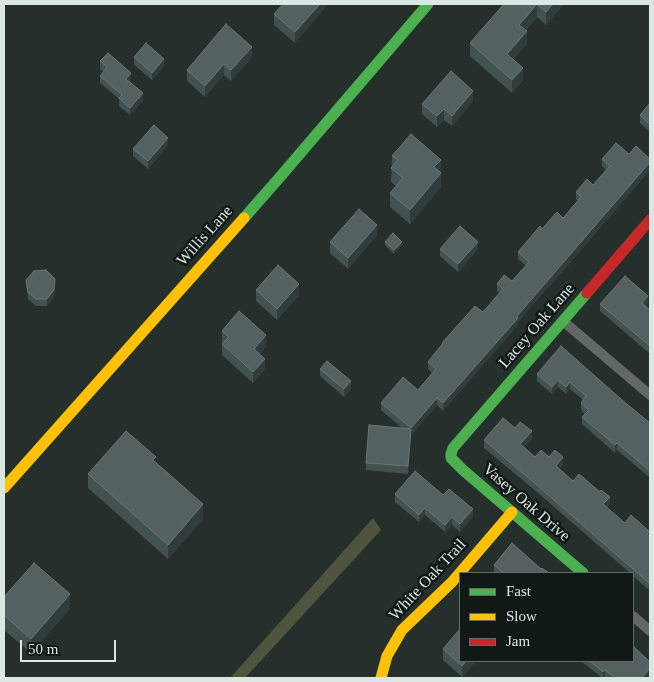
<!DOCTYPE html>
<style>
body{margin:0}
#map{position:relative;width:654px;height:682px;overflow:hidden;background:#252f2c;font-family:"Times New Roman",serif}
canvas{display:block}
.frame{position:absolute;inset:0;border:5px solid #dbe7e2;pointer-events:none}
.legend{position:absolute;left:459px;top:572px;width:175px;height:90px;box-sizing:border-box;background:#111916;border:1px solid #626b68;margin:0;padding:6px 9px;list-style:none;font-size:15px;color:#dbe7e2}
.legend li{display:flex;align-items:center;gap:10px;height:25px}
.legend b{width:25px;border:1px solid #626b68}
.scale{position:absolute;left:20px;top:640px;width:96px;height:22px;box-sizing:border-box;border:2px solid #dbe7e2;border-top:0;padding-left:6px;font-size:15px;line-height:18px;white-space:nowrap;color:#dbe7e2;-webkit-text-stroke:4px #111916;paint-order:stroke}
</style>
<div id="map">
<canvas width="654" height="682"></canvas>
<div class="frame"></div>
<ul class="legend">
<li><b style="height:6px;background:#4caf50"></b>Fast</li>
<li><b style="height:6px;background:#ffc107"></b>Slow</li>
<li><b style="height:6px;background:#c62828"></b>Jam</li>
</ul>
<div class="scale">50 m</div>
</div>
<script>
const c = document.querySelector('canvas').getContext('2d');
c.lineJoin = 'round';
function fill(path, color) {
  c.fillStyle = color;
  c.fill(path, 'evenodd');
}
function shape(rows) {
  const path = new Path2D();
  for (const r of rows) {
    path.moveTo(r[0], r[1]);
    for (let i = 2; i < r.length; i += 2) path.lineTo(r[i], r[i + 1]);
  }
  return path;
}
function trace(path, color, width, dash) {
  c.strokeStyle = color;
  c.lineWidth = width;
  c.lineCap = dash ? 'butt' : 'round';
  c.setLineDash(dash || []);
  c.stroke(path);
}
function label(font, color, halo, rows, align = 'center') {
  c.font = font + ' "Times New Roman",serif';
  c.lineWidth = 5;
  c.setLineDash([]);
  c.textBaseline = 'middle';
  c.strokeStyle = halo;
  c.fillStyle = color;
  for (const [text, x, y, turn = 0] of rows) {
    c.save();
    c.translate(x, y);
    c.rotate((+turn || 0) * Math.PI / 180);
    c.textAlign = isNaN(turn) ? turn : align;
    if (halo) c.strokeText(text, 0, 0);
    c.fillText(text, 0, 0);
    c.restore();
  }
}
fill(shape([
 [373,518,381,530,245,678,230,678]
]), '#4f543e');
trace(shape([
 [563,321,650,395],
 [633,616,650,631]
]), '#636765', 10);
trace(shape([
 [244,218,280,177,428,4],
 [583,573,463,470,451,458,451,454,453,448,587,293]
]), '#4caf50', 11);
trace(shape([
 [4,488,244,218],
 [381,678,387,656,402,630,452,582,512,512]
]), '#ffc107', 11);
trace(shape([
 [587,293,650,220]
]), '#c62828', 11);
fill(shape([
 [328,4,295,43,274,25,274,14],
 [504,4,564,4,546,25,537,17,526,30,527,44,513,59,523,80,512,93,470,56,470,43],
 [134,57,164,66,152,80,134,65],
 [252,57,231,81,224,75,205,97,187,81,187,70],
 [100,61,131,81,130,82,143,101,130,115,119,106,119,99,100,83,100,76,103,72,100,69],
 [473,101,452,126,444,120,437,127,422,114,422,104],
 [650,103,650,132,640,123,640,115],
 [168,145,148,169,133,156,133,149],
 [629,154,650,159,650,170,549,287,549,286,518,322,518,325,443,411,437,405,411,435,408,474,366,470,366,463,402,428,381,410,381,403,418,390,432,373,428,369,428,362,442,344,442,343,483,312,499,293,497,291,497,284,512,281,526,266,518,259,518,252,542,229,563,218,578,201,576,200,576,192,593,185,606,170,602,166,602,159],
 [392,156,441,173,441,187,410,224,390,207,390,193,396,186,391,182],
 [377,235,348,269,330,253,330,242],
 [385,242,402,245,394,254,385,245],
 [440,249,478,249,458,272,440,256],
 [55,279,54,297,47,306,36,306,28,299,26,280],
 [256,290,299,295,277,320,256,301],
 [648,303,646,306,650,310,650,354,600,311,600,304],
 [222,331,266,346,260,354,265,369,253,383,222,355,222,344,223,343,222,342],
 [561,346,622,400,650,423,650,478,617,450,615,453,582,424,582,417,585,414,581,410,581,403,583,400,570,389,566,394,558,387,552,394,537,381,537,374],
 [320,369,351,389,344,397,320,376],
 [515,428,532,439,524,448,535,457,549,457,563,465,559,469,573,481,610,504,607,508,625,523,650,537,650,591,633,576,633,573,630,573,538,493,484,448,484,440],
 [88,474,203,519,168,559,88,488],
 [395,494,443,495,473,517,460,532,452,525,445,532,425,515,419,522,395,502],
 [494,565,541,569,549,573,495,573,494,572],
 [4,597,70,609,31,653,4,630],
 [443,649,460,661,476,661,462,677,443,660],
 [581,661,633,661,650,662,650,676,648,678,606,678,605,677,603,678,602,678]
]), '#43514f');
fill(shape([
 [320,4,328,4,295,43,295,32],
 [537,4,537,17,519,37,519,25],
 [553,4,564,4,546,25,546,12],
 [527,31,527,44,507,67,507,54],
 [252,47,252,57,231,81,231,70],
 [164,59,164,66,152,80,152,73],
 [224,64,224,75,205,97,205,86],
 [523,68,523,80,512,93,512,80],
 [131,73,131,81,126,86,126,79],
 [473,91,473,101,452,126,452,116],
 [143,93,143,101,130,115,130,108],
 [444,109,444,120,437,127,437,116],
 [168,138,168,145,148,169,148,161],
 [441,160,441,174,434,167],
 [650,162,650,170,549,287,549,279],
 [441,173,441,187,410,224,410,210],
 [377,225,377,235,348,269,348,258],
 [402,242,402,245,394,254,394,250],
 [478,242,478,249,458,272,458,264],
 [549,279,549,286,518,322,518,325,443,411,443,403],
 [299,284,299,295,277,320,277,309],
 [54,290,54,297,47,306,47,299],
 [648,296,648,303,642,310,642,303],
 [266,335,266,346,254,360,254,349],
 [265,359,265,369,253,383,253,372],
 [558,380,558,387,552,394,552,387],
 [351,381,351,389,344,397,344,389],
 [570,382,570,389,566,394,566,387],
 [437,398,437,405,411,436,411,428],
 [411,429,411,436,408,474,408,466],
 [532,431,532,439,520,452,520,444],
 [617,443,617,450,615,453,615,445],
 [563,457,563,465,556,473,556,466],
 [610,497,610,504,603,512,603,504],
 [203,504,203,519,168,559,168,545],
 [425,508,425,515,419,522,419,515],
 [473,509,473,517,460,532,460,524],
 [452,517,452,525,445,532,445,525],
 [70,594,70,609,31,653,31,639],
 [466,661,476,661,462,677,462,666],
 [650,668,650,676,648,678,642,678],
 [605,670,605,677,603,678,603,672]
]), '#303d3a');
const building = shape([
 [283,4,320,4,295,32,274,14,283,4],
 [504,4,553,4,546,12,537,4,519,25,527,31,507,54,523,68,512,80,470,43,504,4],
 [226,24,252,47,231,70,224,64,205,86,187,70,226,24],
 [146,43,164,59,152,73,134,57,146,43],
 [108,53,131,73,126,79,143,93,130,108,119,98,122,95,100,76,107,67,100,61,108,53],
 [451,71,473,91,452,116,444,109,437,116,422,104,451,71],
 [650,103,650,125,640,115,650,103],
 [154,125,168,138,148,161,133,149,154,125],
 [411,134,441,160,434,167,441,173,410,210,390,193,403,178,391,168,398,160,392,156,411,134],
 [616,143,629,154,636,146,650,159,650,162,549,279,517,316,518,318,443,403,437,398,411,428,381,403,403,377,418,390,436,369,428,362,443,343,442,343,475,306,483,312,503,289,497,284,504,275,512,281,529,262,518,252,540,226,542,229,557,212,563,218,581,197,576,192,587,179,593,185,610,166,602,159,616,143],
 [359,209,377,225,348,258,330,242,359,209],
 [460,226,478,242,458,264,440,249,460,226],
 [393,233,402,242,394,250,385,242,393,233],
 [278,265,299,284,277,309,256,290,278,265],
 [46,270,55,279,54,290,47,299,36,299,28,292,26,280,34,271,46,270],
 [625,276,648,296,642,303,650,310,650,346,600,304,625,276],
 [239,311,266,335,254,349,265,359,253,372,222,344,229,337,222,331,239,311],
 [561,346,622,400,650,423,650,471,617,443,615,445,582,417,589,410,581,403,586,396,570,382,566,387,558,380,552,387,537,374,561,346],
 [327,361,351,381,344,389,320,369,327,361],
 [503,418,515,428,520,422,532,431,520,444,535,457,541,450,549,457,555,450,563,457,556,466,573,481,579,474,600,492,601,490,610,497,603,504,625,523,631,515,650,532,647,534,650,537,650,584,538,486,484,440,503,418],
 [369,425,411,429,408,466,366,463,369,425],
 [126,431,156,457,153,460,203,504,168,545,88,474,126,431],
 [415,471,443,495,449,489,473,509,460,524,452,517,445,525,425,508,419,515,395,494,415,471],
 [512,543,541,569,542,568,549,573,504,573,494,565,512,543],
 [34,563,70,594,31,639,4,615,4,597,34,563],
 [460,629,460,661,466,661,462,666,443,649,460,629],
 [633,646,650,662,650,668,642,678,615,678,605,670,603,672,590,661,633,661,633,646]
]);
fill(building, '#54615f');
trace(building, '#697673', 1);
label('16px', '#dbe7e2', '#111916', [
 ["Willis Lane",205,236,-48],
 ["Lacey Oak Lane",537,326,-49],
 ["Vasey Oak Drive",526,503,41],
 ["White Oak Trail",428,580,-47]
]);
</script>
